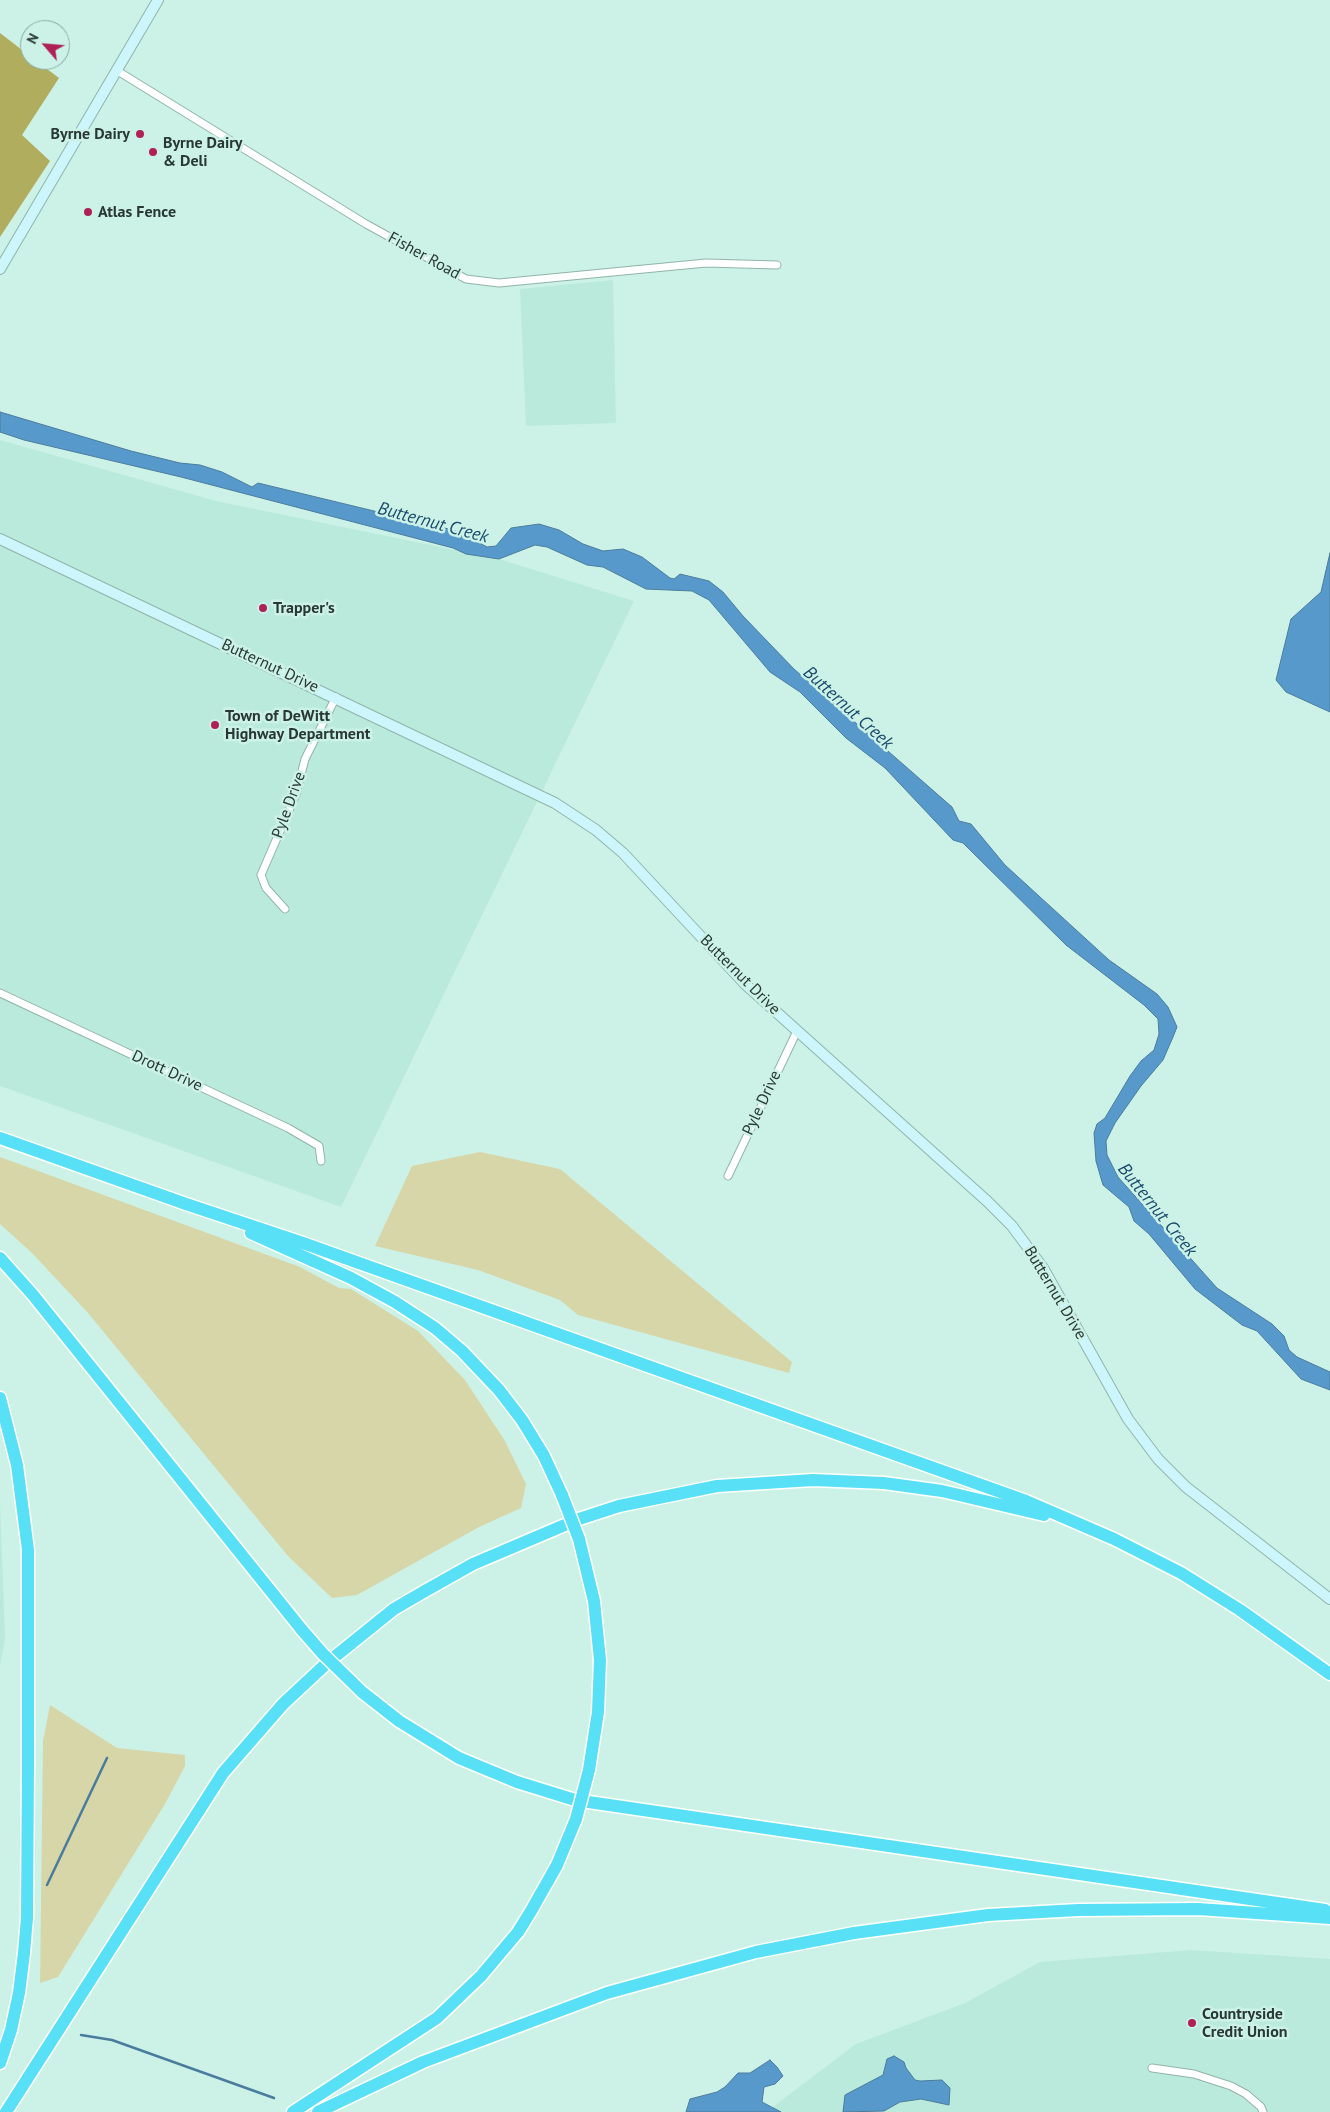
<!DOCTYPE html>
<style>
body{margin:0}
#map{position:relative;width:1330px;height:2112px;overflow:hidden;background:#ccf2e7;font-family:"PT Sans",sans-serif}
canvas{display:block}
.north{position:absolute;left:20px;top:20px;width:50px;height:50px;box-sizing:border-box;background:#ccf2e7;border:1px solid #8ba89f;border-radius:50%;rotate:297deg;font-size:14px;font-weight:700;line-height:20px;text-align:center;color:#293833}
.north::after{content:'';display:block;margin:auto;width:18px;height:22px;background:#af2057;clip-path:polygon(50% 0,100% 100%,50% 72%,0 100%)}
</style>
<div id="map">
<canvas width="1330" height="2112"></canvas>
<div class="north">N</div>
</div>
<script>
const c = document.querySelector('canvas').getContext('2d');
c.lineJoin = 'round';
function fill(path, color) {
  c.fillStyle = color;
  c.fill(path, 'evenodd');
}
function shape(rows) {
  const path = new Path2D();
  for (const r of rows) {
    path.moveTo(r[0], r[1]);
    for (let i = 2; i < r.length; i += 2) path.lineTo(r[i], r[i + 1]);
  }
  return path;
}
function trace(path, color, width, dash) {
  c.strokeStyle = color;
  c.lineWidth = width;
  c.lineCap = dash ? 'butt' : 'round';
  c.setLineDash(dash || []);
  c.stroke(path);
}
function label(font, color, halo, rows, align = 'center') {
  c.font = font + ' "PT Sans",sans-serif';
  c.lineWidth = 5;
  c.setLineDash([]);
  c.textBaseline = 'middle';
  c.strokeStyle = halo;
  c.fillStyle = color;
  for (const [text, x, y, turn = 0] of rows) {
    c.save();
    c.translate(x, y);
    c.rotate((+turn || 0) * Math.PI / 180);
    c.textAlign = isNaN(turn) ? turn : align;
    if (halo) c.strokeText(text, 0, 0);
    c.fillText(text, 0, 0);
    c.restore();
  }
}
fill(shape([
 [613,280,616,423,526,426,520,289],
 [0,440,216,501,499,559,634,601,341,1207,0,1086],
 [0,1501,5,1639,0,1666],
 [1191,1950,1330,1959,1330,2112,766,2112,856,2044,965,2003,1040,1962]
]), '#baeadb');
fill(shape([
 [480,1152,560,1169,792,1362,789,1373,578,1315,560,1300,478,1270,375,1246,412,1166],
 [0,1157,300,1267,339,1288,351,1289,418,1331,465,1380,505,1441,526,1484,521,1508,479,1527,357,1595,332,1598,288,1556,88,1313,32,1253,0,1224],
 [50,1705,117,1748,185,1755,185,1766,165,1804,58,1977,40,1983,43,1741]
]), '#d7d6a8');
fill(shape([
 [0,33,30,56,30,60,35,60,59,78,22,135,50,161,0,237]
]), '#b0ad5f');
const water = shape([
 [0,412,131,451,180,463,200,465,222,472,252,487,258,483,461,532,487,547,496,546,511,528,539,524,559,530,583,544,603,551,623,549,642,557,670,578,674,579,680,574,709,581,723,592,743,616,794,669,952,807,959,821,971,824,1005,865,1109,960,1157,994,1168,1007,1177,1027,1173,1037,1163,1060,1141,1086,1115,1123,1106,1141,1107,1155,1118,1177,1217,1288,1272,1324,1284,1336,1289,1350,1297,1357,1330,1372,1330,1390,1301,1379,1257,1331,1242,1325,1195,1289,1149,1234,1134,1221,1129,1207,1103,1185,1096,1161,1094,1133,1097,1124,1105,1118,1130,1076,1141,1061,1154,1050,1159,1034,1158,1019,1144,1005,1066,945,963,843,953,840,885,768,846,738,800,692,770,672,709,600,692,591,646,589,603,567,587,565,547,547,535,545,499,559,466,554,453,548,181,477,24,440,0,432,0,412],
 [1330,553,1330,712,1286,692,1276,680,1291,619,1321,592,1330,553],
 [894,2056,904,2062,906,2068,915,2080,920,2081,942,2080,950,2088,949,2105,921,2099,900,2102,884,2111,843,2112,845,2095,883,2075,887,2059,894,2056],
 [770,2060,777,2067,783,2076,775,2084,764,2087,762,2102,781,2112,686,2112,690,2099,717,2092,725,2087,738,2073,750,2073,770,2060]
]);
fill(water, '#5899cb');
trace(water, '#4a7c9d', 1);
trace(shape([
 [47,1885,107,1758],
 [81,2035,112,2040,274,2098]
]), '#4a7c9d', 2.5);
const street = shape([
 [116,70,366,224,466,279,499,283,706,263,777,265],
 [285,909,266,888,261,875,296,794,305,759,336,697],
 [0,993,288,1128,319,1146,321,1161],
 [728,1176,797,1031],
 [1152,2068,1194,2074,1231,2086,1246,2094,1261,2107,1263,2112]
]);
const secondary = shape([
 [0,269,158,0],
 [0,539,555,803,596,830,623,853,745,984,987,1201,1012,1226,1043,1268,1128,1419,1158,1459,1186,1487,1330,1599]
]);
const highway = shape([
 [0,1138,186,1204,303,1243,1026,1501,1114,1539,1181,1573,1240,1610,1330,1674],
 [251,1233,351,1278,395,1302,435,1328,462,1351,499,1390,522,1420,544,1456,562,1495],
 [0,1258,33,1295,302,1630],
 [0,1398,17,1465,28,1550,28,1765,27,1918,24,1953,19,1993,11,2030,0,2063],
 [579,1539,594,1601,600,1660,598,1712,589,1770],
 [362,1692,399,1721,459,1758,517,1782,575,1800,1325,1910],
 [6,2112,223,1773,283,1704,327,1663,394,1609,425,1591,473,1564,579,1519,619,1506,717,1486,813,1480,884,1483,942,1491,1044,1515],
 [293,2112,437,2018,481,1976,518,1932,531,1911,557,1865,576,1819],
 [318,2112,423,2062,607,1993,756,1952,854,1933,988,1915,1078,1910,1198,1909,1330,1918]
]);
trace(street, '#90b4a9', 9);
trace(secondary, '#90b4a9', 12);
trace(highway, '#fff', 15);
trace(street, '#fff', 7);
trace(secondary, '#cdf6fc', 10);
trace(highway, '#58e1f6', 12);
const highwayBridge = shape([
 [562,1495,579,1539],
 [302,1630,323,1654,362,1692],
 [576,1819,589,1770]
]);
trace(highwayBridge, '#fff', 15, []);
trace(highwayBridge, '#58e1f6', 12);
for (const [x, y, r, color] of [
 [140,134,5,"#af2057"],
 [153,152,5,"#af2057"],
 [88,212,5,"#af2057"],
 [263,608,5,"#af2057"],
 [215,725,5,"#af2057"],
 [1192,2023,5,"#af2057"]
]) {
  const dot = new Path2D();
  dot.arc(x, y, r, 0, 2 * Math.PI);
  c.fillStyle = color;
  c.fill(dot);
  trace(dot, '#ccf2e7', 2);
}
label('bold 16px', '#293833', '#ccf2e7', [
 ["Byrne Dairy",130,134,"right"],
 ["Byrne Dairy",163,143],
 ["& Deli",163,161],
 ["Atlas Fence",98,212],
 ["Trapper's",273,608],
 ["Town of DeWitt",225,716],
 ["Highway Department",225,734],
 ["Countryside",1202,2014],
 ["Credit Union",1202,2032]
], 'left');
label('16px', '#293833', '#ccf2e7', [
 ["Fisher Road",424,256,29],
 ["Butternut Drive",270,666,25],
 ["Pyle Drive",289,805,-70],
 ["Butternut Drive",740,975,45],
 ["Drott Drive",167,1071,25],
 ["Pyle Drive",762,1103,-65],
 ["Butternut Drive",1055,1293,59]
]);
label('italic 18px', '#1b4c6e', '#ccf2e7', [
 ["Butternut Creek",433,523,15],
 ["Butternut Creek",848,708,42],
 ["Butternut Creek",1157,1210,51]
]);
</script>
